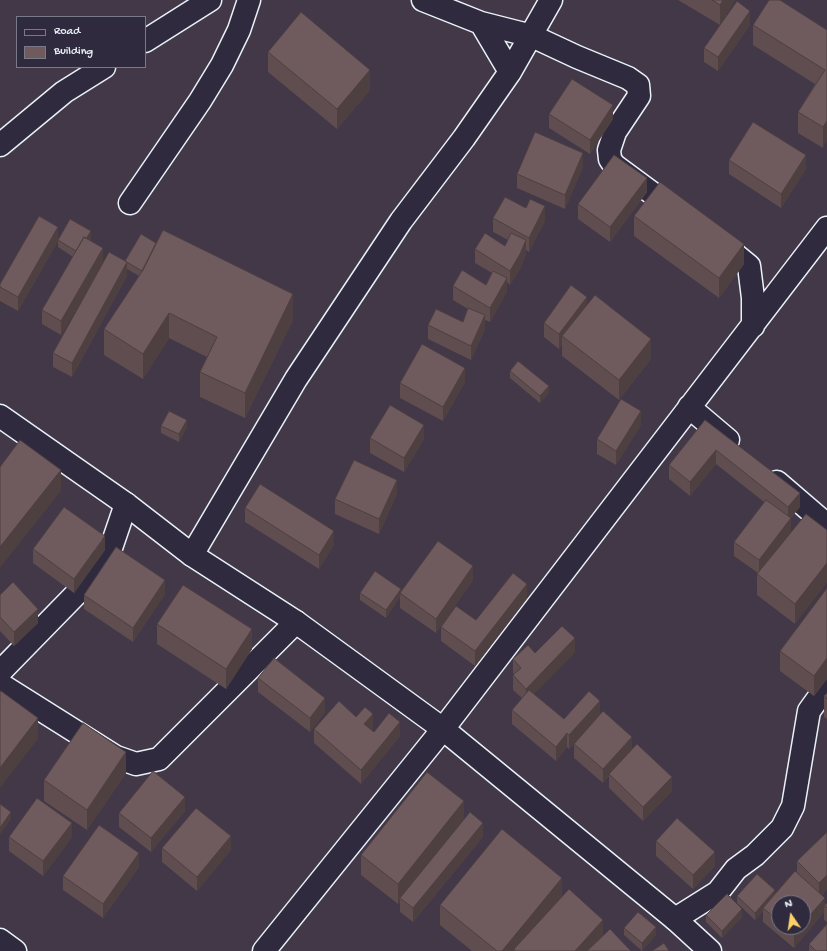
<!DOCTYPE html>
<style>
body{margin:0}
#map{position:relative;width:827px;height:951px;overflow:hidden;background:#423847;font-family:"Gochi Hand",sans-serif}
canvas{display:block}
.legend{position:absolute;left:16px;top:16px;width:130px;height:52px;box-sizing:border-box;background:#2f2a3d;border:1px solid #797a88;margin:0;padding:5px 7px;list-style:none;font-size:12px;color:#e8f1f8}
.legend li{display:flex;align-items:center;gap:8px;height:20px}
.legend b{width:20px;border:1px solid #797a88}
.north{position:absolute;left:771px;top:895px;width:40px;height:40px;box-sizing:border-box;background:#2f2a3d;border:1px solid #797a88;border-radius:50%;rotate:347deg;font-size:11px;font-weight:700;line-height:16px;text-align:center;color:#e8f1f8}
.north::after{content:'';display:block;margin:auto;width:14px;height:18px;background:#ffd166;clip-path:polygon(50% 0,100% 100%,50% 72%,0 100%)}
</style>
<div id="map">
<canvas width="827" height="951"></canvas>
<ul class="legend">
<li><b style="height:5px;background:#2f2a3d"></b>Road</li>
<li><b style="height:11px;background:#6f5a5d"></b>Building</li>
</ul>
<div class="north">N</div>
</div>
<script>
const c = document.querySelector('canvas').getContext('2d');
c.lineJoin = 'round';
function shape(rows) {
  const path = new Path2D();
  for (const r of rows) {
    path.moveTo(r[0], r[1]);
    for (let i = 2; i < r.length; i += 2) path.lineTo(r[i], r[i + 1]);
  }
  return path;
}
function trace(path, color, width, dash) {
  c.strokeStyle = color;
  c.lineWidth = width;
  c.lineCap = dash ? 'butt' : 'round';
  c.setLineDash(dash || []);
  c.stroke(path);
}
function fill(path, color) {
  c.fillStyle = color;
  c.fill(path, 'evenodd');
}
const minor = shape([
 [423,0,481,23,532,36,577,57,628,78,638,85,639,96,615,132,609,150,610,159,614,165,675,210],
 [481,23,510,72],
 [145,41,210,0],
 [0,145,64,92,104,67],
 [130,203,200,101,222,65,239,30,249,0],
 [721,243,749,266,753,298,753,326],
 [689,407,728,440],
 [777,482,827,525],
 [192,555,296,379,401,221,464,138,510,72,551,0],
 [0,672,83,587,111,548,126,504],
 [0,684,116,757,136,764,159,759,296,622],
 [675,919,718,892,736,869,755,855,782,828,793,806,809,711,827,686],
 [0,940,15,951],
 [264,951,443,729,827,228]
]);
const tertiary = shape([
 [0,416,126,504,192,555,296,622,443,729,675,919,710,951]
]);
trace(minor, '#e8f1f8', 25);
trace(tertiary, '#e8f1f8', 25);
trace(minor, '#2f2a3d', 22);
trace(tertiary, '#2f2a3d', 22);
fill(shape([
 [678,0,735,0,720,25],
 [750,25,718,71,704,62,704,48],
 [753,25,827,30,823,148,798,133,798,112,815,84,753,45],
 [268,52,370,90,337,129,268,72],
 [549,114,613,119,590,154,549,128],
 [729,160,806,169,781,208,729,174],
 [583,167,565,209,517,188,517,174],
 [647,192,610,242,578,219,578,204],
 [634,216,744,264,719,298,634,236],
 [493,218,545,221,529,252,526,250,526,254,520,269,510,285,507,282,507,292,490,322,485,320,485,329,471,360,428,339,428,325,463,322,468,309,453,300,453,286,486,285,492,273,475,263,475,249,505,246,508,240,493,232],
 [91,239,90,241,103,262,125,261,156,243,293,320,245,418,200,397,200,372,207,357,169,338,143,379,104,355,104,329,139,276,127,269,127,276,72,377,53,367,53,353,98,271,61,335,42,324,42,310,73,257,58,247,58,240],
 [58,241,18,311,0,301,0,284],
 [587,304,651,359,619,400,562,356,562,344,559,349,544,337,544,323],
 [510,371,549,393,540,403,510,378],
 [465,382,443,421,400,398,400,383],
 [705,420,800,507,791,518,791,532,806,514,795,624,757,595,757,574,758,573,734,556,734,542,764,502,716,464,690,496,669,479,669,465],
 [641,425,616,465,597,454,597,439],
 [161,426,187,427,179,442,161,433],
 [370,438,424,439,404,472,370,453],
 [397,494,379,534,335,514,335,499],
 [245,508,334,545,319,569,245,522],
 [33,549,105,550,74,593,33,563],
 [473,580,436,633,400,608,400,597,386,618,360,600,360,593,401,593],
 [827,588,827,679,814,696,780,671,780,651],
 [165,594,133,642,84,609,84,595],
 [0,595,38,623,14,646,0,631],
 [527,598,475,666,441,641,441,627,476,620],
 [157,624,252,649,226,689,157,644],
 [575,652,534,694,564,719,600,714,632,750,672,791,643,821,609,788,609,776,603,783,574,758,574,744,577,741,569,749,567,747,556,761,512,724,512,710,522,698,513,690,513,675,514,674,513,673,513,659,535,653],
 [258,678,325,712,310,732,258,692],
 [827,693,827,719,824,717,824,696],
 [356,717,373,729,371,730,374,732,400,736,361,784,314,743,314,729],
 [126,773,87,830,44,801,44,780],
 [185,811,151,852,119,827,119,813],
 [464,820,483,837,413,922,400,912,400,902,398,904,361,875,361,855],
 [827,832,827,889,822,895,825,905,827,903,827,922,824,920,824,912,794,948,763,922,763,911,755,920,737,903,737,896,775,894,797,874,797,861],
 [779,903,803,927,779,927],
 [9,837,72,837,43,876,9,851],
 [656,841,715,866,693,889,656,856],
 [162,848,231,850,197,891,162,862],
 [139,867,103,918,63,890,63,876],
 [562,897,603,935,631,951,472,951,440,925,440,905],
 [706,915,742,917,722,938,706,922],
 [624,928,656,935,642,951,624,935],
 [809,944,827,951,809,951]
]), '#5f4d50');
fill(shape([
 [723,0,735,0,720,25,720,5],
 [750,11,750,25,718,71,718,57],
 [370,70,370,90,337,129,337,109],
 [613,105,613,119,590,154,590,140],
 [827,121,827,141,823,148,823,127],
 [583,153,583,167,565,209,565,195],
 [806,155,806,169,781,208,781,194],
 [647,178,647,192,610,242,610,227],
 [545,206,545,221,529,252,529,238],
 [58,227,58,241,18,311,18,297],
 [91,231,91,239,78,260,78,252],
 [526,240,526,254,520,269,510,285,510,271],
 [744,244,744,264,719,298,719,278],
 [103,248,103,263,61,335,61,321],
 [127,262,127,276,72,377,72,363],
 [507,278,507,292,490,322,490,308],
 [293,294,293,320,245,418,245,393],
 [587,297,587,311,562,336,562,344,559,349,559,334],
 [169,313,169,338,143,379,143,354],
 [485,315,485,329,471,360,471,346],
 [651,339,651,359,619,400,619,380],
 [465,368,465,382,443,421,443,407],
 [549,386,549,393,540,403,540,396],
 [641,411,641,425,616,465,616,451],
 [187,420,187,427,179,442,179,434],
 [424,425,424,439,404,472,404,458],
 [716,450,716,464,690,496,690,482],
 [61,470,61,491,0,568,0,547],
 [397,480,397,494,379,534,379,519],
 [800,493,800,507,788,521,788,507],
 [791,518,791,532,759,574,759,560],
 [334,531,334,545,319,569,319,555],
 [105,536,105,550,74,593,74,579],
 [827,563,827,583,795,624,795,604],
 [473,566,473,580,436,633,436,619],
 [165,580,165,594,133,642,133,628],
 [527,584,527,598,475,666,475,651],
 [401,589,400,597,386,618,386,610],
 [38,609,38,623,14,646,14,632],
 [252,629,252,649,226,689,226,669],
 [575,638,575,652,526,703,526,689],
 [827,658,827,679,814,696,814,676],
 [325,698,325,712,310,732,310,718],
 [600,701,600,715,569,749,569,735],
 [373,714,373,729,364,738,364,724],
 [38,718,38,739,0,788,0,768],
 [400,722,400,736,361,784,361,770],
 [567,733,567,747,556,761,556,747],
 [632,737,632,751,609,774,609,776,603,783,603,769],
 [126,752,126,773,87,830,87,810],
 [672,777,672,791,643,821,643,807],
 [185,797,185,811,151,852,151,838],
 [464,801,464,821,400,898,400,902,398,904,398,884],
 [11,812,11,819,0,835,0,828],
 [72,823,72,837,43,876,43,861],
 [483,823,483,837,413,922,413,908],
 [231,836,231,850,197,891,197,877],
 [715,852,715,866,693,889,693,875],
 [139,853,139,867,103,918,103,904],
 [827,875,827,889,819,897,819,883],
 [562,878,562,898,514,949,514,951,502,951],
 [775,890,775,897,763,908,763,911,755,920,755,913],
 [825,898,824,912,794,948,794,934,800,927,803,927,803,923],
 [742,909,742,917,722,938,722,931],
 [603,920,603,940,593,951,575,951],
 [656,927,656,935,642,951,642,943]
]), '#4e3f41');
const building = shape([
 [712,0,723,0,720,5,712,0],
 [769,0,780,0,827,30,827,121,823,127,798,112,825,70,753,25,769,0],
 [737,1,750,11,718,57,704,48,737,1],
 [301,12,370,70,337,109,268,52,301,12],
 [572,79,613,105,590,140,549,114,572,79],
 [753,122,806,155,781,194,729,160,753,122],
 [535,132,583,153,565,195,517,174,535,132],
 [614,155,647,178,610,227,578,204,614,155],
 [660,182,744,244,719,278,634,216,660,182],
 [505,197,526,208,530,199,545,206,529,238,493,218,505,197],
 [39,216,58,227,18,297,0,287,0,284,39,216],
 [70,219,91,231,86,239,84,237,76,251,58,240,70,219],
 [163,230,293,294,245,393,200,372,217,337,169,313,143,354,104,329,143,270,163,230],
 [485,233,505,246,511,233,526,240,520,254,510,271,475,249,485,233],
 [141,234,156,243,142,271,125,261,141,234],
 [84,237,103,248,61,321,42,310,84,237],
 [109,252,127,262,72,363,53,353,109,252],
 [462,270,486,285,493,271,507,278,490,308,453,286,462,270],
 [571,285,587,297,559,334,544,323,571,285],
 [595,295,651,339,619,380,562,336,595,295],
 [468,308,485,315,471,346,428,325,436,309,463,322,468,308],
 [422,344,465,368,443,407,400,383,422,344],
 [518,361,549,386,540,396,510,371,518,361],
 [621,399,641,411,616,451,597,439,621,399],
 [390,405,424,425,404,458,370,438,390,405],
 [169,411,187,420,179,434,161,426,169,411],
 [705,420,800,493,788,507,716,450,690,482,669,465,705,420],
 [20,440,61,470,0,547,0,467,20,440],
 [354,460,397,480,379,519,335,499,354,460],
 [260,484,334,531,319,555,245,508,260,484],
 [766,500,791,518,759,560,734,542,766,500],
 [64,507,105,536,74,579,33,549,64,507],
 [806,514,827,530,827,563,795,604,757,574,806,514],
 [438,541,473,566,436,619,400,593,438,541],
 [116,547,165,580,133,628,84,595,116,547],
 [375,571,401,589,386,610,360,593,375,571],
 [513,573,527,584,475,651,441,627,456,606,476,620,513,573],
 [13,582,38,609,14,632,0,617,0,595,13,582],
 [183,585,252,629,226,669,157,624,183,585],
 [827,588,827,658,814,676,780,651,827,588],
 [562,626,575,638,526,689,513,675,521,668,513,659,528,645,535,653,562,626],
 [274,658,325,698,310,718,258,678,274,658],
 [529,690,564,719,589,691,600,701,569,735,567,733,556,747,512,710,529,690],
 [1,691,38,718,0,768,0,692,1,691],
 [827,693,827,699,824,696,827,693],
 [339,701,356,717,365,707,373,714,364,724,374,732,389,713,400,722,361,770,314,729,339,701],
 [603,711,632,737,603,769,574,744,603,711],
 [83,723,126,752,87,810,44,780,83,723],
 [637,744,672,777,643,807,609,774,637,744],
 [153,771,185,797,151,838,119,813,153,771],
 [427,772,464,801,398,884,361,855,427,772],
 [37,798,72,823,43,861,9,837,37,798],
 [0,804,11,812,0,828,0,804],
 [196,808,231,836,197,877,162,848,196,808],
 [470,812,483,823,413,908,400,898,470,812],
 [677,818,715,852,693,875,656,841,677,818],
 [99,825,139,853,103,904,63,876,99,825],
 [502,829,562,878,502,951,497,951,440,905,502,829],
 [827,832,827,875,819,883,797,861,827,832],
 [795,871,825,898,803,923,803,903,779,903,779,921,763,908,795,871],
 [757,874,775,890,755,913,737,896,757,874],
 [569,889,603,920,575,951,516,951,514,949,569,889],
 [727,894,742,909,722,931,706,915,727,894],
 [827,903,827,908,824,905,827,903],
 [638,912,656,927,642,943,624,928,638,912],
 [827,924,827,951,816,951,809,944,827,924],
 [786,927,800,927,794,934,786,927],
 [610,929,631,951,587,951,610,929],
 [664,943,669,951,652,951,664,943]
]);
fill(building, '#6f5a5d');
trace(building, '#4e3f41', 1);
</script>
